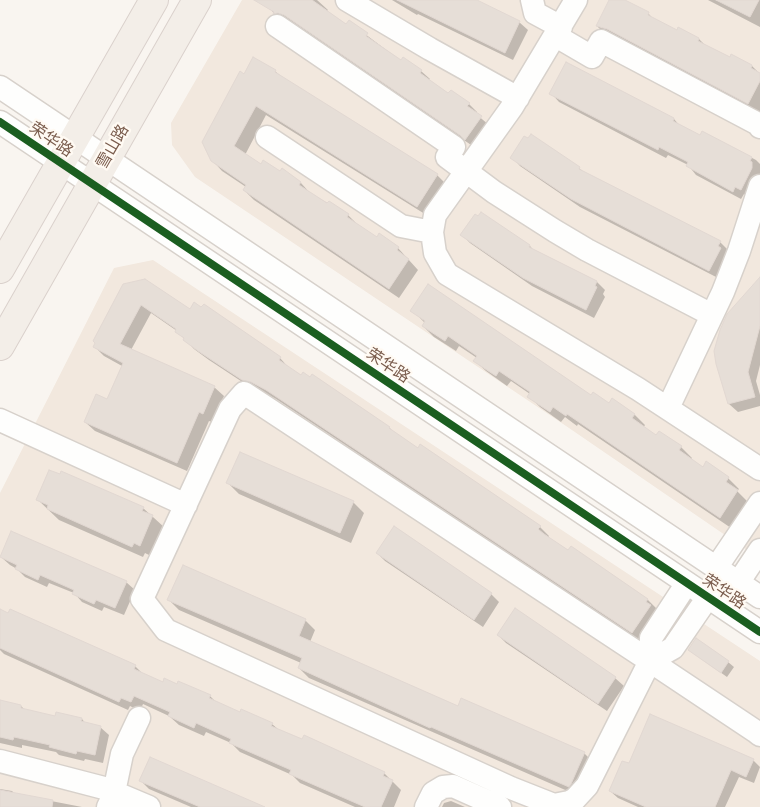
<!DOCTYPE html>
<meta charset="utf-8">
<style>
body{margin:0}
canvas{display:block;background:#f9f5f0}
</style>
<canvas width="760" height="807"></canvas>
<script>
const c = document.querySelector('canvas').getContext('2d');
c.lineJoin = 'round';
function fill(path, color) {
  c.fillStyle = color;
  c.fill(path, 'evenodd');
}
function shape(rows) {
  const path = new Path2D();
  for (const r of rows) {
    path.moveTo(r[0], r[1]);
    for (let i = 2; i < r.length; i += 2) path.lineTo(r[i], r[i + 1]);
  }
  return path;
}
function trace(path, color, width, dash) {
  c.strokeStyle = color;
  c.lineWidth = width;
  c.lineCap = dash ? 'butt' : 'round';
  c.setLineDash(dash || []);
  c.stroke(path);
}
function label(font, color, halo, rows, align = 'center') {
  c.font = font + ' "Fira Sans","Noto Sans SC",sans-serif';
  c.lineWidth = 4.5;
  c.setLineDash([]);
  c.textBaseline = 'middle';
  c.strokeStyle = halo;
  c.fillStyle = color;
  for (const [text, x, y, turn = 0] of rows) {
    c.save();
    c.translate(x, y);
    c.rotate((+turn || 0) * Math.PI / 180);
    c.textAlign = isNaN(turn) ? turn : align;
    if (halo) c.strokeText(text, 0, 0);
    c.fillText(text, 0, 0);
    c.restore();
  }
}
fill(shape([
 [242,0,760,0,760,559,569,428,195,177,172,145,171,123],
 [153,260,760,661,760,807,0,807,0,493,114,268]
]), '#f2e8de');
fill(shape([
 [274,0,317,0,328,10,327,11,347,25,349,22,401,61,421,71,430,79,428,81,448,95,469,104,477,112,476,114,489,125,474,147,294,23,288,21,282,22,269,8],
 [392,0,474,0,519,22,528,30,513,60,418,14,417,15],
 [610,0,615,0,648,13,654,20,677,32,699,39,706,46,730,59,732,56,752,66,760,74,760,113,608,37,597,26],
 [708,0,760,0,760,27],
 [567,64,674,119,680,126,700,137,702,132,756,160,760,164,760,177,749,197,744,194,741,199,696,175,688,165,668,155,666,158,559,102,551,93],
 [275,71,283,78,437,175,447,185,428,216,266,115,245,155,261,165,280,173,282,170,301,183,310,193,348,215,358,225,377,239,398,248,418,270,399,298,254,200,244,190,246,187,222,171,212,160,245,75],
 [512,157,579,168,585,173,720,242,728,250,718,278,580,207,520,166],
 [462,235,530,246,534,251,597,282,605,290,603,294,605,297,594,318,532,286,470,243],
 [760,280,760,365,756,381,760,395,760,406,738,412,729,404,717,364],
 [124,285,190,311,280,358,289,368,389,427,394,433,540,527,549,536,548,538,569,551,571,548,648,600,657,609,642,642,276,399,261,391,253,389,209,360,194,349,177,331,151,313,131,350,214,387,224,396,212,422,209,421,187,471,95,431,85,422,108,400,122,366,104,356,95,347],
 [412,310,609,405,634,414,645,425,643,428,656,437,681,447,692,458,691,460,703,468,728,478,739,489,737,491,748,502,731,528,578,424,577,426,565,417,561,422,540,407,529,396,530,394,511,381,507,386,486,371,475,361,477,358,459,346,456,351,434,337,423,326,425,323],
 [228,483,353,502,364,513,351,543,239,494],
 [37,499,143,508,164,527,151,556,145,553,143,557,59,520],
 [377,553,491,594,499,602,483,627,385,561],
 [1,557,126,582,135,590,124,615,104,607,102,611,82,602,74,593,49,583,47,587,25,577,17,569,10,565],
 [169,600,305,620,315,630,310,642,458,708,584,753,594,763,579,796,309,678,299,668,301,663,179,610],
 [0,611,135,666,144,675,163,683,210,696,216,702,241,714,272,724,279,730,384,773,401,790,394,807,355,807,300,783,292,775,240,752,231,743,206,732,204,736,179,725,169,716,143,704,140,711,130,706,128,710,4,654,0,650],
 [498,635,615,678,624,686,607,711,506,643],
 [689,650,728,662,734,667,727,677],
 [0,701,21,706,25,710,56,717,57,714,82,719,86,724,100,727,109,735,103,763,85,759,84,761,59,755,56,752,22,745,22,748,0,743],
 [753,760,760,767,754,783,739,777,725,807,638,807,618,798,610,791,629,765],
 [141,781,259,807,191,807,149,789],
 [0,789,12,791,15,794,82,807,0,807],
 [451,801,465,807,442,807,444,803]
]), '#0003');
const building = shape([
 [254,0,312,0,346,24,349,20,368,33,366,36,401,60,403,57,422,70,420,73,448,93,451,90,470,103,467,106,482,116,465,140,461,136,284,15,278,13,273,14,274,12,254,0],
 [397,0,477,0,520,21,505,53,397,0],
 [609,0,625,0,649,12,648,15,677,30,678,27,699,38,698,41,730,57,731,54,752,65,751,68,760,73,760,81,748,104,607,29,596,26,609,0],
 [716,0,759,0,750,17,716,0],
 [253,57,276,70,275,72,438,174,417,207,256,106,234,146,261,164,263,160,280,171,282,168,301,182,299,185,327,203,329,201,349,214,347,217,377,237,379,233,399,247,397,250,409,259,389,289,243,190,246,185,211,161,202,142,240,71,244,74,253,57],
 [566,62,674,118,673,121,700,135,702,131,752,157,750,161,752,162,752,168,741,190,735,187,733,192,686,166,688,162,659,147,658,150,549,94,566,62],
 [531,134,580,167,579,169,721,241,718,246,721,248,709,271,571,199,510,158,524,136,528,138,531,134],
 [481,212,530,245,529,247,597,281,595,286,597,287,586,310,523,278,460,235,475,214,478,216,481,212],
 [760,277,760,326,748,372,755,397,728,404,716,364,714,351,720,330,727,314,760,277],
 [145,279,190,309,194,302,201,307,204,304,281,357,279,360,301,375,303,372,310,377,312,374,390,427,389,428,418,448,420,444,541,526,538,529,544,534,568,550,571,546,648,599,646,602,651,605,632,633,266,390,251,382,242,380,198,351,183,340,184,338,175,332,176,329,141,305,120,344,215,386,203,414,199,412,177,463,84,422,96,394,107,399,123,363,93,347,95,343,93,341,123,284,145,279],
 [428,284,591,395,593,392,609,403,612,398,635,414,632,418,656,435,659,431,682,446,679,450,703,467,706,461,729,477,726,482,738,490,720,518,567,414,566,416,553,407,550,412,527,397,530,392,499,371,496,376,473,361,477,356,448,336,445,341,422,326,425,321,410,311,428,284],
 [240,452,354,501,340,533,226,483,240,452],
 [49,470,60,474,61,471,144,507,142,511,153,515,140,546,134,543,132,547,47,509,48,505,36,500,49,470],
 [394,526,492,593,474,620,376,553,394,526],
 [11,531,127,581,115,608,96,600,94,604,72,594,74,590,40,575,38,580,15,569,17,565,0,557,11,531],
 [183,565,306,619,299,636,458,706,461,698,585,752,571,784,569,787,431,727,430,728,298,668,302,658,167,600,183,565],
 [515,608,616,677,598,704,497,635,515,608],
 [0,609,8,613,10,609,136,665,134,669,163,682,164,678,177,684,178,681,211,695,209,698,240,712,241,709,273,723,271,726,302,739,304,735,385,772,383,776,393,780,381,807,365,807,289,774,291,770,229,743,231,739,196,723,194,728,168,716,170,712,134,696,131,702,121,698,119,702,0,648,0,609],
 [696,638,729,661,721,673,688,650,696,638],
 [0,700,21,705,21,708,55,716,56,712,82,718,81,721,101,726,95,755,77,751,76,754,49,747,50,745,14,737,13,740,0,737,0,700],
 [650,714,754,759,746,777,731,770,715,807,646,807,609,791,622,761,629,763,650,714],
 [150,757,265,807,200,807,139,781,150,757],
 [0,790,53,800,52,807,0,807,0,790]
]);
fill(building, '#e6ded7');
trace(building, '#e2d8d2', 1);
const minor = shape([
 [347,0,430,49,518,98],
 [532,0,535,13,561,27],
 [576,0,512,107,435,215,432,232,435,253,447,274,638,389,760,469],
 [277,26,454,147,447,157,494,192,555,231,587,250,712,315],
 [556,36,592,57,601,41,758,124,760,127],
 [0,87,760,597],
 [0,122,760,632],
 [267,137,401,226,432,232],
 [668,408,723,292,739,251,760,186],
 [0,420,186,505],
 [716,568,760,503],
 [687,583,651,638,650,661,587,786,575,799,569,802,554,805,511,788,166,630,142,599,230,409,244,393,650,661,755,731,760,735],
 [738,583,760,550],
 [650,661,673,648,708,597],
 [0,761,104,788,149,807],
 [108,807,113,797,122,754,139,718],
 [426,807,433,793,443,787,453,786,500,807]
]);
const major = shape([
 [0,269,154,0],
 [0,346,197,0]
]);
trace(minor, '#d7d1cb', 25);
trace(major, '#dad1cc', 30);
trace(minor, '#fefefd', 22);
trace(major, '#f3eee8', 28);
trace(shape([
 [0,122,760,632]
]), '#1b5e20', 8);
label('16px', '#7a5c4d', '#fffaf3', [
 ["荣华路",51,140,34],
 ["雪山路",113,147,-60],
 ["荣华路",388,366,34],
 ["荣华路",724,592,34]
]);
</script>
